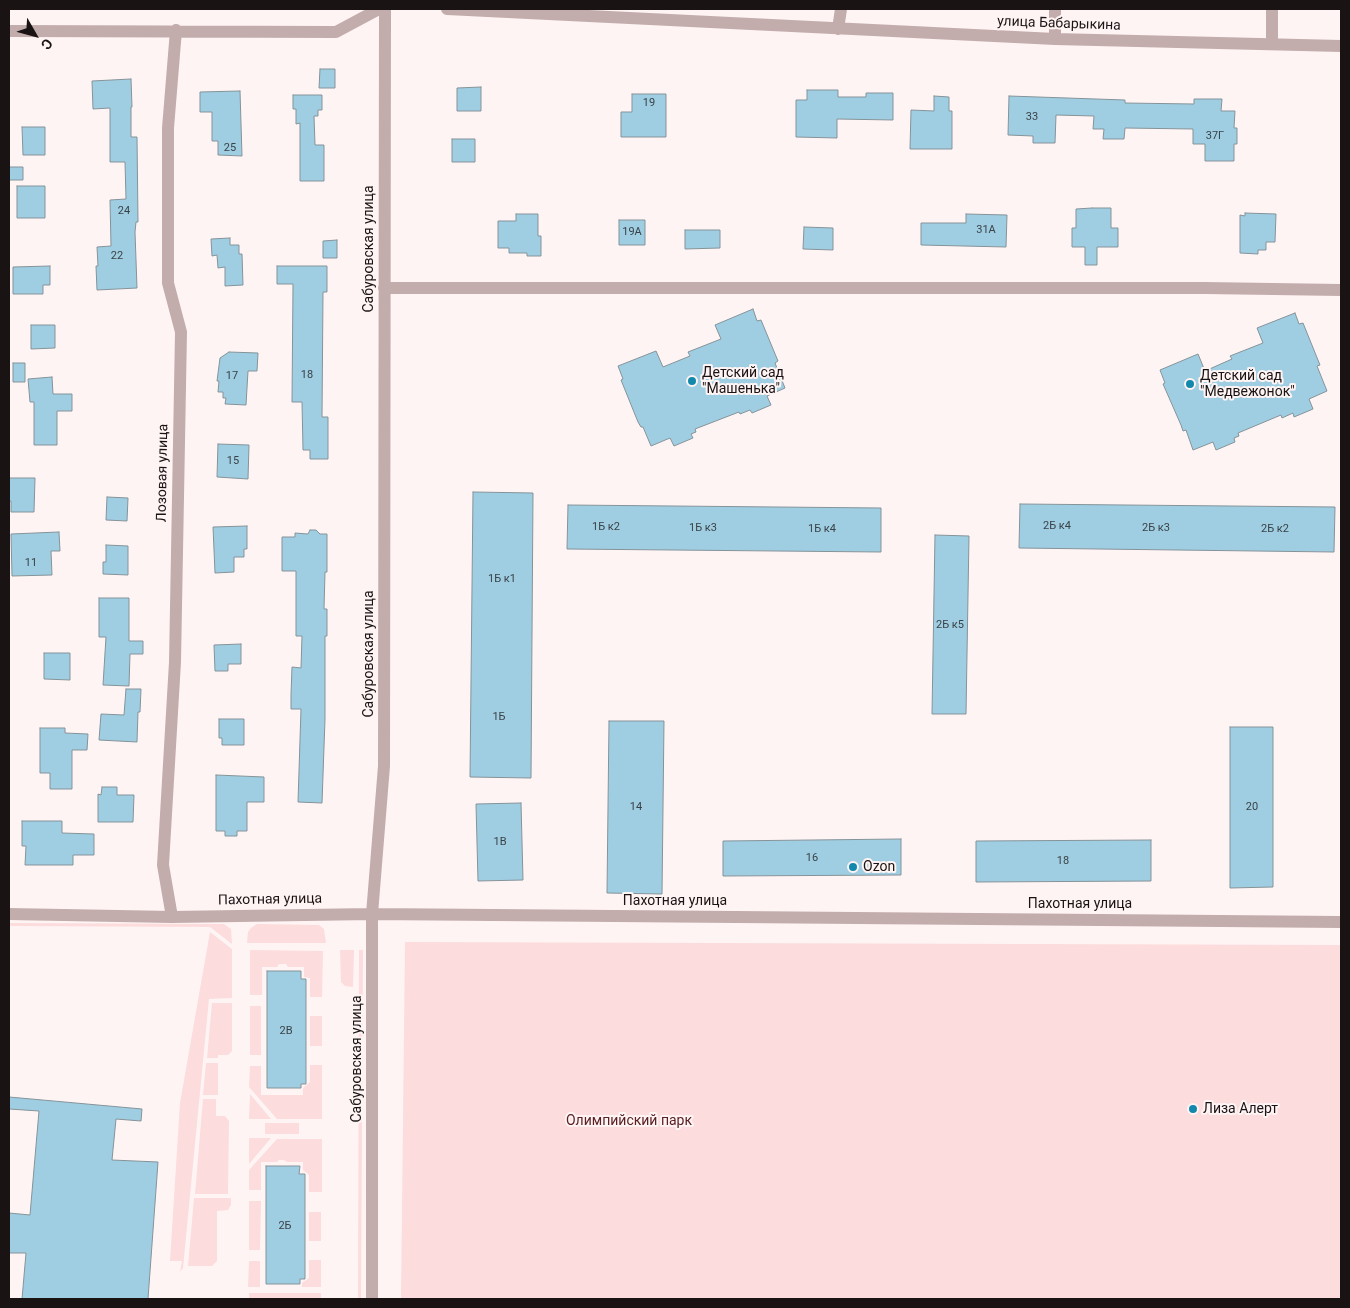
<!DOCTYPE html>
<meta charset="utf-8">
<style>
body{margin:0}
#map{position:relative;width:1350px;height:1308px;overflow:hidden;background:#fff4f4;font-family:Roboto,sans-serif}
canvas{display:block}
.frame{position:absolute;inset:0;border:10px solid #191313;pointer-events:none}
.north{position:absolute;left:10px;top:10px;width:50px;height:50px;-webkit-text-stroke:4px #fff4f4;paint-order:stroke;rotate:128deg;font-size:14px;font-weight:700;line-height:20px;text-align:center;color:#191313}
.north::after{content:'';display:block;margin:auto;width:18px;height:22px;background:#191313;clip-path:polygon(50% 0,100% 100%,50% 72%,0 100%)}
</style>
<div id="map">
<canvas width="1350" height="1308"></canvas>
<div class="frame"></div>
<div class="north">С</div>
</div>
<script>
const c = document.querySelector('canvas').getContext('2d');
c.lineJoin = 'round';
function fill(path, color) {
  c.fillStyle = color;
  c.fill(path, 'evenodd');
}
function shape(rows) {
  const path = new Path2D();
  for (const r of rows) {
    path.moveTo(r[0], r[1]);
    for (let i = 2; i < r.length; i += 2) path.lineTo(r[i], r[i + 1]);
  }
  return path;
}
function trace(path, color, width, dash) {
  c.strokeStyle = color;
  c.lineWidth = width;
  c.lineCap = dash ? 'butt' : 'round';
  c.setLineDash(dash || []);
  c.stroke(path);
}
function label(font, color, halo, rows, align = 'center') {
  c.font = font + ' Roboto,sans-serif';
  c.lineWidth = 4;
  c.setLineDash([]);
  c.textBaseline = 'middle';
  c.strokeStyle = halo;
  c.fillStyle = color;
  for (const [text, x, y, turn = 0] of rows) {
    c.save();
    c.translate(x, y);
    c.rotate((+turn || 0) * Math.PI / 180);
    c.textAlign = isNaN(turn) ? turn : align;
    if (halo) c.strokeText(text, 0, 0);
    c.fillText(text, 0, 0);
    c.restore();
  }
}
fill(shape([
 [9,923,224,924,231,929,232,944,210,927,9,926],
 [257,924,319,925,324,929,326,943,247,943,248,932,251,928],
 [210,932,232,949,232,998,209,999,183,1268,180,1272,182,1261,170,1261,180,1103],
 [405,942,1341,945,1341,1299,401,1299],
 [250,950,323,951,322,997,310,997,310,978,304,977,304,967,288,967,286,964,279,964,277,967,262,967,262,995,250,995],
 [340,950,354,950,353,987,345,986,341,982],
 [359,950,363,950,361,1299,358,1299],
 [212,1003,232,1003,232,1051,228,1055,218,1055,218,1058,207,1058],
 [250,1006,261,1006,261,1055,250,1055],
 [310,1016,322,1016,322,1046,310,1046],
 [206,1063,218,1063,218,1095,203,1095],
 [310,1065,322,1065,322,1119,277,1119,249,1087,250,1066,261,1066,261,1095,303,1095,303,1088,310,1082],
 [250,1094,271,1119,249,1119],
 [203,1099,216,1099,216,1116,225,1116,229,1121,228,1194,195,1194],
 [265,1123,299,1123,299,1134,265,1134],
 [249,1138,271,1138,249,1164],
 [277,1139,322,1139,322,1192,309,1192,309,1175,303,1170,303,1162,287,1162,284,1160,279,1160,277,1162,261,1162,261,1190,249,1190,249,1170],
 [194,1198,231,1198,231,1205,228,1210,217,1211,217,1261,212,1266,188,1266],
 [249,1201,261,1201,260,1250,249,1250],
 [309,1212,321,1212,321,1241,309,1241],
 [309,1260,321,1260,321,1287,302,1287,302,1283,309,1278],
 [249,1261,260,1261,260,1287,248,1287],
 [249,1293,321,1293,321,1299,249,1299]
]), '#fcdcdc');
const building = shape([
 [320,69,335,69,335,88,319,88,320,69],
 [131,79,132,107,131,107,131,137,137,137,138,222,136,222,135,232,137,288,97,290,96,266,98,266,97,247,111,246,110,200,126,199,125,162,110,162,110,108,93,109,92,81,131,79],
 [481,87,481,111,457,111,457,88,481,87],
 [807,90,838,90,838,97,866,97,866,93,893,93,893,120,837,119,837,138,796,137,796,100,807,100,807,90],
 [240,91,242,156,218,155,218,141,212,141,212,112,200,112,200,92,240,91],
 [632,94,666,94,666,137,621,137,621,112,632,112,632,94],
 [293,95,322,95,322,110,318,110,318,116,314,116,315,145,324,145,324,181,300,181,300,123,296,124,296,109,293,109,293,95],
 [934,96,949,97,949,111,952,111,952,149,910,149,911,110,934,111,934,96],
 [1009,96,1125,100,1125,103,1194,104,1194,99,1222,99,1221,111,1235,111,1234,128,1237,128,1237,144,1234,144,1234,161,1205,161,1205,144,1193,144,1193,129,1125,128,1124,139,1103,139,1104,129,1093,129,1094,116,1056,115,1055,143,1033,143,1033,136,1008,135,1009,96],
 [22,127,45,127,45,155,23,155,22,127],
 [452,139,475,139,475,162,452,162,452,139],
 [9,167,23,167,23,180,9,180,9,167],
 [17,186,45,186,45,218,17,218,17,186],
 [1092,208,1111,208,1111,228,1118,228,1118,247,1097,247,1097,265,1085,265,1085,247,1072,247,1072,228,1076,228,1076,209,1092,208],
 [1245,213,1276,214,1275,242,1266,242,1266,250,1258,250,1258,254,1240,253,1240,215,1245,216,1245,213],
 [516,214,538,214,538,236,541,236,541,256,527,256,527,253,509,253,509,248,498,248,498,221,516,221,516,214],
 [966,214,1007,215,1006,247,921,245,921,223,966,223,966,214],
 [619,220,645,220,645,245,619,245,619,220],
 [804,227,833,228,833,250,803,249,804,227],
 [685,230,720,230,720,248,685,249,685,230],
 [230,238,230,245,239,245,239,254,242,254,243,285,225,286,225,267,218,268,217,255,212,256,211,239,230,238],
 [337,240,337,258,323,258,323,241,337,240],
 [50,266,50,285,43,285,43,294,13,294,13,267,50,266],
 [277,266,327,266,327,292,323,292,322,417,328,417,328,459,310,459,310,450,303,450,302,402,292,402,293,284,277,284,277,266],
 [753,309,757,321,761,320,778,361,775,363,785,388,767,396,771,405,752,413,750,410,740,414,739,412,695,429,696,432,691,434,693,438,674,446,670,438,651,446,643,427,641,427,638,422,621,380,623,379,618,366,656,351,663,367,690,356,688,352,721,339,715,325,753,309],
 [1295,313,1299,324,1303,323,1320,365,1317,366,1327,391,1309,399,1313,409,1294,417,1293,413,1282,418,1281,415,1238,433,1239,436,1234,438,1235,442,1216,450,1213,442,1193,450,1186,430,1183,431,1181,425,1163,384,1165,383,1160,370,1198,354,1205,371,1232,359,1230,356,1263,343,1257,328,1295,313],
 [31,325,55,325,55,348,31,349,31,325],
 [229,352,258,353,257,371,248,371,246,405,225,404,226,398,223,398,223,392,218,392,219,381,217,381,220,358,229,352],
 [13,363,25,363,25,382,13,382,13,363],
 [52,377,53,394,72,394,72,411,57,411,57,445,34,445,34,402,30,402,28,379,52,377],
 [218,444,249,445,248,479,217,477,218,444],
 [9,478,35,478,34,512,11,512,11,501,9,501,9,478],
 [473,492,533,493,531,778,470,777,473,492],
 [107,497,128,498,127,521,106,520,107,497],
 [1020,504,1335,507,1334,552,1019,548,1020,504],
 [568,505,881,508,881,552,567,549,568,505],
 [247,526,247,549,244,549,244,557,234,557,234,572,215,573,213,527,247,526],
 [310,530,316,530,320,534,327,534,327,572,325,572,324,609,327,609,327,636,325,636,325,719,322,803,298,802,301,709,291,709,291,695,292,667,301,668,302,636,296,636,296,571,282,571,282,537,295,537,295,533,308,534,310,530],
 [59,532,60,551,51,551,52,575,12,576,11,534,59,532],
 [935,535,969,536,966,714,932,714,935,535],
 [106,545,128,546,128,575,103,574,103,562,106,562,106,545],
 [99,598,129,598,129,641,143,641,143,654,130,654,129,686,103,685,106,637,99,637,99,598],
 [241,644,241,664,228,664,228,671,215,671,214,645,241,644],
 [44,653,70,653,70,680,44,679,44,653],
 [126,689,141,689,140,712,138,712,137,742,99,740,101,714,124,715,126,689],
 [219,719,244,719,244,745,222,745,222,738,219,738,219,719],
 [609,721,664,721,662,894,607,893,609,721],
 [1230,727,1273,727,1273,887,1230,888,1230,727],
 [40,728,65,728,65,733,88,734,87,750,72,750,72,789,50,789,50,773,40,773,40,728],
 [216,775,264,777,264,802,247,802,247,831,237,831,237,836,225,836,225,831,216,831,216,775],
 [102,787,117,787,117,795,134,795,133,822,98,822,98,794,101,795,102,787],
 [521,803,523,880,478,881,476,804,521,803],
 [22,821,62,821,62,833,94,834,94,855,73,855,73,865,25,865,26,846,22,846,22,821],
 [901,839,901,875,723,876,723,841,901,839],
 [1151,840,1151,881,976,882,976,841,1151,840],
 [267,971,301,971,301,979,306,979,306,1084,301,1084,301,1088,267,1088,267,971],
 [9,1097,142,1109,141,1121,116,1119,112,1160,158,1162,148,1299,22,1299,26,1253,9,1253,9,1213,30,1215,39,1111,9,1109,9,1097],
 [266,1166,300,1166,299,1174,305,1174,305,1279,300,1279,300,1284,266,1284,266,1166]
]);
fill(building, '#9fcee2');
trace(building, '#859399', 1);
trace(shape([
 [447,9,1055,39,1341,46],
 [838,29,841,9],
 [9,31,336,32,379,9],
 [1055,39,1055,9],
 [1272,44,1272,9],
 [384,288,1205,288,1341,290],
 [9,914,172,917,372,914,1341,922],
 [172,917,163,865,175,662,181,332,168,283,168,128,176,30],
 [372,1299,372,914,384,766,385,9]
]), '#c3adac', 12);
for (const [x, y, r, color] of [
 [692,381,5,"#1288ac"],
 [1190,384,5,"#1288ac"],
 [853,867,5,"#1288ac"],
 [1193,1109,5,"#1288ac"]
]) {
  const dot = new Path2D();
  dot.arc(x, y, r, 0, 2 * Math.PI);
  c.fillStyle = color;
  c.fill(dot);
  trace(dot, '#fff4f4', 2);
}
label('11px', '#3a4247', null, [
 ["19",649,103],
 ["33",1032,117],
 ["37Г",1215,136],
 ["25",230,148],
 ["24",124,211],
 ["31А",986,230],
 ["19А",632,232],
 ["22",117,256],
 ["18",307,375],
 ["17",232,376],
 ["15",233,461],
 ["2Б к4",1057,526],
 ["1Б к2",606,527],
 ["1Б к3",703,528],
 ["2Б к3",1156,528],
 ["1Б к4",822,529],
 ["2Б к2",1275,529],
 ["11",31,563],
 ["1Б к1",502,579],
 ["2Б к5",950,625],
 ["1Б",499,717],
 ["14",636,807],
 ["20",1252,807],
 ["1В",500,842],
 ["16",812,858],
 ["18",1063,861],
 ["2В",286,1031],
 ["2Б",285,1226]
]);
label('14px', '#191313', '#fff4f4', [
 ["улица Бабарыкина",1059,24,2],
 ["Сабуровская улица",369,249,-90],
 ["Лозовая улица",163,473,-89],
 ["Сабуровская улица",369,654,-90],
 ["Пахотная улица",270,900,-1],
 ["Пахотная улица",675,901],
 ["Пахотная улица",1080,904],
 ["Сабуровская улица",357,1059,-90]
]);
label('14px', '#191313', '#fff4f4', [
 ["Детский сад",702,373],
 ["\"Машенька\"",702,389],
 ["Детский сад",1200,376],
 ["\"Медвежонок\"",1200,392],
 ["Ozon",863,867],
 ["Лиза Алерт",1203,1109]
], 'left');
label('14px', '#5b2023', '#fff4f4', [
 ["Олимпийский парк",629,1121]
]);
</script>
